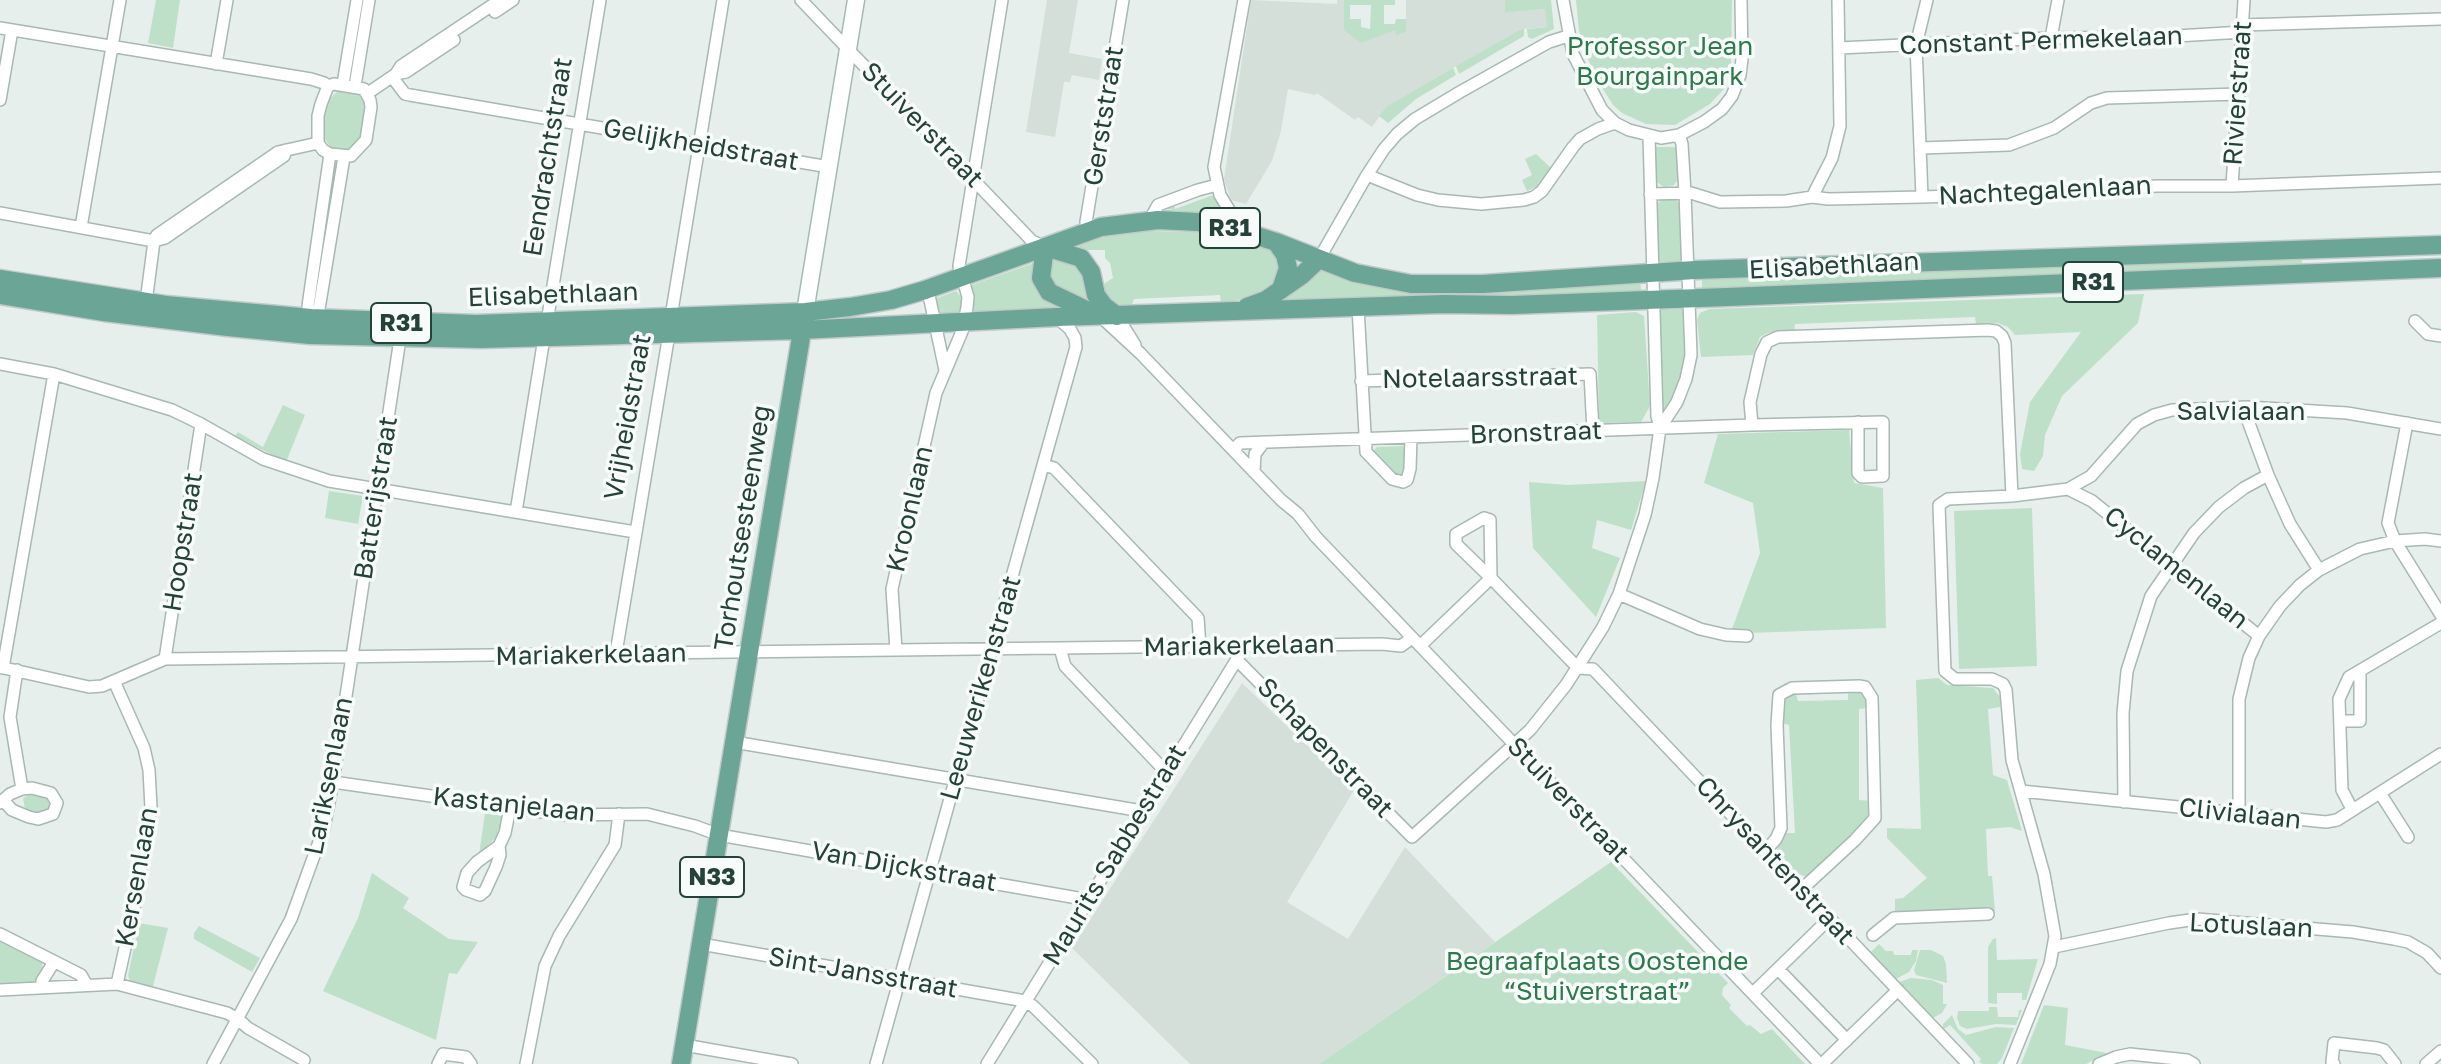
<!DOCTYPE html>
<meta charset="utf-8">
<style>
body{margin:0}
canvas{display:block;background:#e6efeb}
</style>
<canvas width="2441" height="1064"></canvas>
<script>
const c = document.querySelector('canvas').getContext('2d');
c.lineJoin = 'round';
function fill(path, color) {
  c.fillStyle = color;
  c.fill(path, 'evenodd');
}
function shape(rows) {
  const path = new Path2D();
  for (const r of rows) {
    path.moveTo(r[0], r[1]);
    for (let i = 2; i < r.length; i += 2) path.lineTo(r[i], r[i + 1]);
  }
  return path;
}
function trace(path, color, width, dash) {
  c.strokeStyle = color;
  c.lineWidth = width;
  c.lineCap = dash ? 'butt' : 'round';
  c.setLineDash(dash || []);
  c.stroke(path);
}
function label(font, color, halo, rows, align = 'center') {
  c.font = font + ' "Golos Text",sans-serif';
  c.lineWidth = 7;
  c.setLineDash([]);
  c.textBaseline = 'middle';
  c.strokeStyle = halo;
  c.fillStyle = color;
  for (const [text, x, y, turn = 0] of rows) {
    c.save();
    c.translate(x, y);
    c.rotate((+turn || 0) * Math.PI / 180);
    c.textAlign = isNaN(turn) ? turn : align;
    if (halo) c.strokeText(text, 0, 0);
    c.fillText(text, 0, 0);
    c.restore();
  }
}
fill(shape([
 [1047,0,1078,0,1069,53,1102,59,1099,80,1072,75,1070,82,1064,82,1055,137,1026,132],
 [1251,0,1337,4,1337,0,1344,0,1344,30,1396,29,1396,34,1406,32,1406,0,1505,0,1505,13,1546,9,1547,27,1521,29,1387,106,1372,127,1358,117,1355,120,1317,93,1315,95,1288,89,1281,131,1272,161,1246,204,1231,200,1224,179],
 [1242,683,1354,790,1287,902,1348,939,1405,847,1495,942,1319,1064,1190,1064,1072,948]
]), '#d4dfda');
fill(shape([
 [156,0,180,0,173,48,148,43],
 [1344,0,1395,0,1395,5,1384,5,1384,24,1395,24,1396,19,1406,19,1406,32,1396,35,1395,30,1361,43,1344,30],
 [1350,5,1371,5,1370,29,1361,27,1361,19,1350,19],
 [1505,0,1551,0,1554,29,1532,39,1528,37,1527,29,1547,27,1545,9,1505,13],
 [1576,0,1732,0,1731,64,1723,90,1710,104,1675,125,1646,124,1622,113,1613,105,1601,86,1585,53,1579,31],
 [1521,29,1524,29,1524,36,1459,74,1456,66],
 [1453,68,1456,75,1416,99,1388,123,1379,116,1387,106],
 [339,90,357,92,363,100,366,111,361,137,351,149,340,152,331,148,322,135,322,116,328,100],
 [1655,147,1677,147,1680,177,1674,185,1664,187,1655,181],
 [1536,154,1551,168,1536,187,1527,191,1522,180,1532,175,1525,159],
 [1216,194,1228,216,1165,209,1165,207,1174,202,1175,209],
 [1665,198,1675,199,1680,204,1684,261,1656,262,1656,204],
 [1147,231,1196,232,1215,235,1216,240,1243,247,1251,243,1270,247,1280,255,1277,282,1256,295,1221,305,1220,295,1134,299,1131,307,1119,307,1112,303,1103,290,1105,283,1113,278,1110,263,1105,258,1105,250,1084,250,1078,245,1105,237],
 [2302,257,2302,266,1724,288,1702,293,1702,280],
 [1059,258,1079,264,1089,295,1084,300,1079,301,1048,281,1050,264],
 [1034,263,1072,308,971,312,973,299,969,286],
 [1318,267,1347,277,1640,278,1641,291,1276,304],
 [956,291,963,299,961,310,957,314,946,316,941,314,936,305,937,298],
 [2144,294,2138,323,2062,396,2045,435,2043,456,2034,471,2022,469,2020,454,2030,402,2081,332,2015,335,2008,327,1998,323,1976,324,1975,317,1795,324,1794,332,1768,333,1760,337,1753,355,1701,357,1697,320,1700,313,1709,309],
 [1686,309,1686,360,1673,400,1663,415,1658,310],
 [1636,312,1644,316,1650,406,1641,422,1601,423,1599,422,1597,315],
 [283,405,305,415,286,462,235,436,238,432,263,447],
 [1849,430,1854,483,1883,488,1886,628,1750,633,1732,629,1760,553,1753,503,1704,483,1718,434],
 [1403,446,1406,448,1405,471,1402,474,1393,474,1373,451,1377,447],
 [1646,481,1631,530,1597,520,1592,548,1620,558,1596,617,1533,548,1529,482,1568,485],
 [329,491,363,496,358,524,325,518],
 [2032,508,2037,666,1959,669,1954,511],
 [1938,678,1947,685,1993,688,2000,697,2000,707,1988,709,1993,775,2007,780,2022,831,2010,827,1986,829,1988,876,1992,876,1995,911,1895,915,1895,899,1903,898,1927,878,1887,838,1887,828,1921,829,1916,680],
 [1848,690,1860,691,1866,696,1867,708,1859,709,1859,800,1872,801,1869,821,1806,876,1799,875,1780,859,1777,850,1784,833,1795,833,1789,725,1780,723,1783,697,1796,694,1798,701,1848,700],
 [33,793,48,797,51,803,49,810,40,814,25,809,23,798],
 [485,813,501,816,501,822,496,837,479,855],
 [1611,862,1728,983,1723,988,1722,995,1731,1005,1729,1008,1747,1026,1750,1025,1761,1034,1772,1029,1805,1064,1319,1064],
 [372,873,409,898,403,908,449,939,478,942,457,974,449,973,436,1040,323,991,358,918],
 [139,923,168,928,152,990,127,982,130,980,128,976],
 [199,926,260,958,252,972,194,939,194,933],
 [1996,938,1997,960,2038,959,2026,1000,2022,1000,2022,993,1997,993,1997,1004,1988,1003,1988,947,1993,939],
 [0,939,42,961,43,970,36,980,32,983,0,986],
 [1879,944,1886,951,1893,951,1894,955,1911,955,1912,950,1918,950,1916,961,1909,972,1896,979,1871,952],
 [1920,950,1931,950,1943,956,1946,964,1947,983,1916,975,1914,970],
 [1911,978,1932,980,1943,985,1943,1004,1947,1004,1942,1013,1933,1018,1899,982],
 [2044,1005,2068,1008,2065,1045,2107,1053,2086,1064,2021,1064],
 [1989,1007,1997,1007,1998,1017,2018,1017,2019,1010,2022,1010,2016,1025,1996,1024,1967,1029,1960,1026,1957,1018,1958,1011,1989,1011],
 [1952,1015,1958,1029,1966,1035,1996,1027,2014,1028,2002,1058,1997,1064,1983,1064,1979,1062,1981,1059,1950,1025,1944,1029,1943,1028,1943,1024]
]), '#bfe0c8');
const street = shape([
 [801,0,1032,241,1045,247],
 [1563,0,1573,54,1602,110,1615,123,1629,130,1661,138,1679,135,1704,122,1722,109,1732,96,1740,75,1742,59,1741,0],
 [495,12,513,0],
 [2242,25,2441,19],
 [0,28,311,79,324,83,328,86],
 [2051,38,2058,0],
 [1839,48,2051,38,2160,37,2243,32],
 [216,64,227,0],
 [396,74,406,72,454,40],
 [392,77,405,94,410,95,829,167],
 [334,84,364,89,370,100,371,107,366,140,351,156,330,154,323,150,318,143,318,116,321,104,328,86,334,84],
 [343,84,357,0],
 [355,86,369,0],
 [368,93,396,74,401,66,500,0],
 [0,100,12,30],
 [1921,148,2009,145,2054,128,2091,103,2107,98,2239,94],
 [286,150,284,156,165,238,154,241,157,235,278,152,318,143],
 [1367,175,1417,195,1438,200,1481,204,1524,200,1534,197,1542,191,1573,147,1580,139,1598,129,1615,123],
 [2232,186,2244,0],
 [1650,194,1691,193,1720,202,1786,201,1812,197,1828,199,1922,197,2131,190,2138,187,2158,186,2232,186,2441,178],
 [1812,197,1832,158,1840,126,1838,0],
 [1922,197,1916,45,1927,0],
 [0,213,154,241,146,302],
 [1149,221,1158,205,1198,190,1217,185],
 [81,227,120,0],
 [1235,229,1234,218,1220,195,1214,167,1244,0],
 [1087,232,1086,222,1123,0],
 [1319,259,1367,175,1384,149,1397,134,1415,119,1460,92,1549,42,1568,36],
 [925,290,930,300,945,370],
 [1358,307,1366,452,1392,479,1403,482,1407,480,1410,469,1411,437],
 [1100,316,1140,353,1281,500,1298,514,1316,537,1820,1064],
 [1117,316,1135,345],
 [671,317,723,0],
 [311,318,308,306,330,154],
 [311,318,319,309,344,157],
 [2415,321,2428,334,2441,336],
 [547,322,600,0],
 [0,364,54,374,172,410,201,424,263,459,329,481,635,532],
 [1361,381,1590,374,1593,431],
 [2247,407,2247,418,2268,475,2290,524,2319,570],
 [2407,423,2388,523,2395,541,2441,615],
 [1752,425,1750,402,1761,354,1767,342,1778,337,1988,330,1996,331,2002,336,2005,343,2012,496],
 [1660,428,1677,402,1686,379,1691,355,1685,193,1682,144,1679,135],
 [1233,450,1240,443,1752,425,1883,422,1883,476,1862,477,1858,473,1858,422],
 [1043,465,1054,468,1198,618,1200,647],
 [1254,472,1255,454,1264,442],
 [2068,489,2092,501,2259,636],
 [516,512,544,338],
 [1619,594,1700,629,1726,635,1747,636],
 [1420,646,1491,578,1456,544,1456,534,1484,518,1490,520,1491,578,1578,668],
 [1060,648,1065,666,1166,772],
 [896,650,892,589,936,393,963,329,967,307,968,297,959,266,1002,0],
 [616,653,669,334],
 [165,659,201,424],
 [1237,660,1412,837,1530,730,1566,685,1603,627,1619,594,1645,515,1653,478,1660,428,1657,416,1649,136],
 [0,667,89,687,102,686,165,659,1382,644,1401,646,1412,638],
 [3,668,54,374],
 [1578,668,1593,669,1968,1064],
 [114,681,144,748,149,770,151,808,135,903,117,984],
 [2341,721,2360,721,2360,671],
 [734,742,1142,811],
 [333,782,564,815,647,814,695,826,719,835,1089,900],
 [2021,791,2326,822,2337,820,2441,754],
 [2380,793,2408,837],
 [3,800,12,810,29,817,38,819,53,814,57,803,51,793,32,788,22,789],
 [2124,802,2123,713,2127,671,2151,596,2194,533,2219,507,2244,488,2268,475],
 [0,803,10,794,22,789,10,717,17,670],
 [2352,809,2342,790,2339,699,2349,677,2441,623],
 [2239,814,2239,699,2249,658,2259,636,2280,606,2300,585,2319,570,2360,549,2395,541,2425,539,2441,541],
 [499,846,500,855,496,867,485,891,480,895,466,890,463,887,467,873,477,862,499,846,505,833,510,808],
 [1765,851,1776,839,1781,828,1777,725,1779,695,1792,688,1859,686,1865,687,1872,698,1875,818,1855,840,1802,889],
 [0,934,81,975,86,984],
 [1873,935,1894,918,1988,914],
 [701,944,1025,1001,1033,1006,1092,1064],
 [2054,947,2169,923,2197,919,2353,932,2394,939,2408,942,2427,953,2441,968],
 [1778,969,1847,1040],
 [42,987,42,981,54,962],
 [0,990,117,984,227,1013,238,1019,248,1028,304,1060],
 [1753,993,1829,919],
 [684,1045,792,1064],
 [213,1064,291,919,324,828,333,782,400,339],
 [438,1064,443,1054,466,1057,471,1064],
 [526,1064,545,966,559,936,615,845,619,814],
 [876,1064,1076,347,1075,338,1070,329,1057,318],
 [987,1064,1239,656],
 [1822,1064,1898,990],
 [2010,1064,2050,964,2055,936,2044,874,2012,760,2006,690,2003,684,1992,679,1955,679,1945,671,1939,505,1948,499,2012,496,2068,489,2091,476,2137,424,2154,415,2172,410,2247,407,2347,413,2441,429],
 [2099,1064,2116,1057,2130,1054,2187,1060,2194,1064],
 [2334,1064,2332,1062,2334,1043,2377,1048,2384,1050,2395,1064],
 [2426,1064,2441,1051]
]);
const secondary = shape([
 [805,312,856,0]
]);
const primary = shape([
 [1276,242,1285,255,1288,268,1281,289],
 [1045,247,1081,258,1091,272,1096,295,1104,306,1117,316],
 [1045,247,1041,278,1049,292,1097,315],
 [0,279,166,305,311,318,476,324,805,312,850,307,891,300,925,290,1101,227,1158,220,1197,222,1235,229,1276,242,1355,273,1411,284,1483,284,1695,270,2441,245],
 [0,295,104,312,228,327,310,335,481,339,801,330,1057,317,1443,304,1512,305,1727,297,2441,268],
 [1247,307,1266,300,1302,275,1319,259],
 [681,1064,804,319]
]);
trace(street, '#a8b8b2', 14);
trace(secondary, '#a4bbb3', 19);
trace(primary, '#c2cac8', 21);
trace(street, '#fff', 11);
trace(secondary, '#fff', 16);
trace(primary, '#6aa596', 18);
for (const [x, y, w] of [
 [1230,228,60],
 [2093,282,60],
 [401,323,60],
 [712,877,64]
]) {
  const box = new Path2D();
  box.roundRect(x - w / 2, y - 20, w, 40, 6);
  c.fillStyle = '#f7fbf9';
  c.fill(box);
  trace(box, '#24423a', 2);
}
label('bold 24px', '#24423a', null, [
 ["R31",1230,228],
 ["R31",2093,282],
 ["R31",401,323],
 ["N33",712,877]
]);
label('26px', '#24423a', '#f7fbf9', [
 ["Constant Permekelaan",2041,41,-2],
 ["Rivierstraat",2238,93,-86],
 ["Gerststraat",1104,116,-81],
 ["Stuiverstraat",922,125,46],
 ["Gelijkheidstraat",701,145,10],
 ["Eendrachtstraat",548,157,-81],
 ["Nachtegalenlaan",2045,191,-3],
 ["Elisabethlaan",1834,266,-3],
 ["Elisabethlaan",553,295,-2],
 ["Notelaarsstraat",1480,378,-1],
 ["Salvialaan",2241,412],
 ["Vrijheidstraat",628,417,-80],
 ["Bronstraat",1536,433,-2],
 ["Batterijstraat",376,498,-81],
 ["Kroonlaan",910,509,-77],
 ["Torhoutsesteenweg",743,528,-81],
 ["Hoopstraat",183,542,-81],
 ["Cyclamenlaan",2176,568,39],
 ["Mariakerkelaan",1239,646,-1],
 ["Mariakerkelaan",591,655,-1],
 ["Leeuwerikenstraat",981,688,-74],
 ["Schapenstraat",1325,748,46],
 ["Lariksenlaan",329,776,-79],
 ["Stuiverstraat",1568,800,46],
 ["Kastanjelaan",514,805,6],
 ["Clivialaan",2240,814,6],
 ["Maurits Sabbestraat",1115,855,-59],
 ["Chrysantenstraat",1775,861,47],
 ["Van Dijckstraat",904,867,10],
 ["Kersenlaan",137,877,-80],
 ["Lotuslaan",2251,926,3],
 ["Sint-Jansstraat",863,973,10]
]);
label('26px', '#2d7a4b', '#f7fbf9', [
 ["Professor Jean",1660,47],
 ["Bourgainpark",1660,77],
 ["Begraafplaats Oostende",1597,962],
 ["“Stuiverstraat”",1597,992]
]);
</script>
